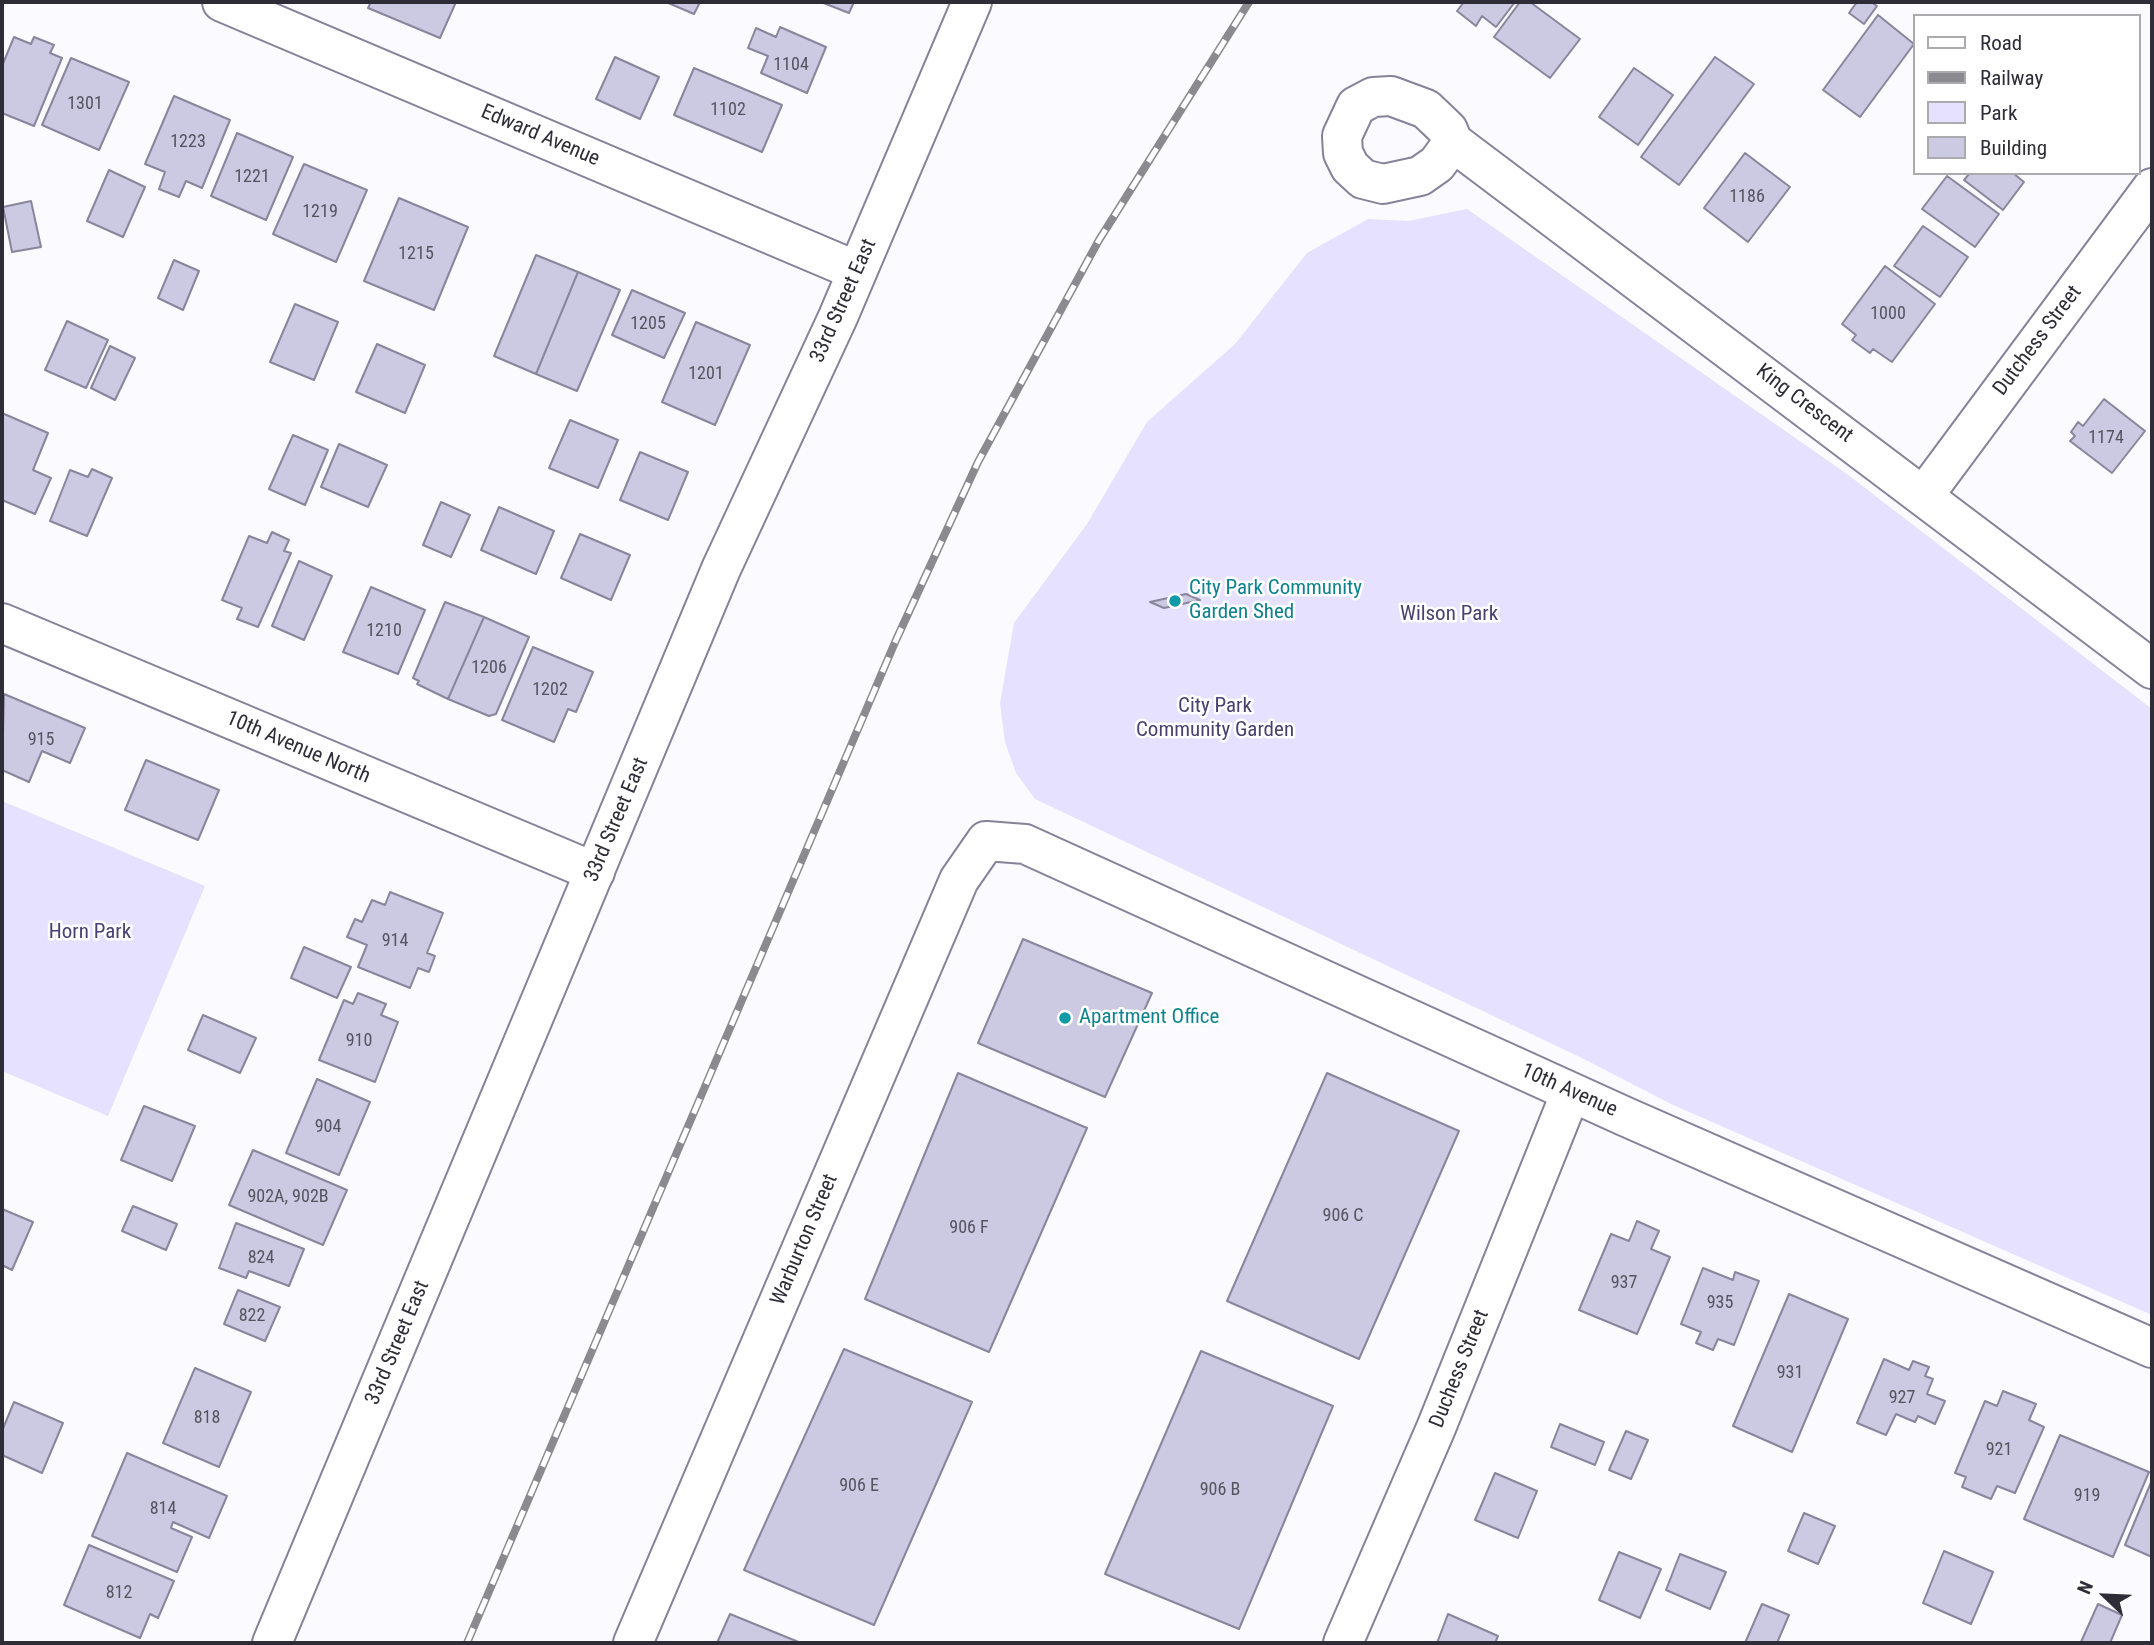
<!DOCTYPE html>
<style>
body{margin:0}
#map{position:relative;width:2154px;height:1645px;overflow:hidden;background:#fafaff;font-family:"Roboto Condensed",sans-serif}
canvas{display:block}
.frame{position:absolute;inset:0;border:4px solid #2e2c36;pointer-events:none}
.legend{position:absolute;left:1913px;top:14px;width:228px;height:161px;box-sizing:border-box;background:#fff;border:2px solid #ababaf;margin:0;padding:9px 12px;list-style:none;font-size:21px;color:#2e2c36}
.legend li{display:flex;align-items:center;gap:14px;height:35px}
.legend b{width:35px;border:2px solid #ababaf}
.north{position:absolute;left:2070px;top:1561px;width:70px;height:70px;-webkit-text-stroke:5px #fff;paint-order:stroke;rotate:293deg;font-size:19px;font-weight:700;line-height:28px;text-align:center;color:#2e2c36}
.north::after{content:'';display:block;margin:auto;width:24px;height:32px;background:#2e2c36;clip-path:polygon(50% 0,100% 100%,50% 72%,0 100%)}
</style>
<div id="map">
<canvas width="2154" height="1645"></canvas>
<div class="frame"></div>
<ul class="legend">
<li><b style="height:9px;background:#fff"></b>Road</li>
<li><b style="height:9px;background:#8b8a91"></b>Railway</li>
<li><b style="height:19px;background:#e5e1ff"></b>Park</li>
<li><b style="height:19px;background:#ccc9e2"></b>Building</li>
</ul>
<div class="north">N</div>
</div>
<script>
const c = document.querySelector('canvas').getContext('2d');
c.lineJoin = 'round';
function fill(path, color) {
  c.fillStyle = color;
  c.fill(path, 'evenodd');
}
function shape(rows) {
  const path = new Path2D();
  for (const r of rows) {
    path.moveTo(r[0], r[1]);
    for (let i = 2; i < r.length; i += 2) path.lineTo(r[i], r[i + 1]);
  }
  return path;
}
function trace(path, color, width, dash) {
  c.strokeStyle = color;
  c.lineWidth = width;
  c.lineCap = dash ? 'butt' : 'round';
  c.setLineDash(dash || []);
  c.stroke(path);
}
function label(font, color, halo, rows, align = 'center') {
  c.font = font + ' "Roboto Condensed",sans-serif';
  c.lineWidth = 5;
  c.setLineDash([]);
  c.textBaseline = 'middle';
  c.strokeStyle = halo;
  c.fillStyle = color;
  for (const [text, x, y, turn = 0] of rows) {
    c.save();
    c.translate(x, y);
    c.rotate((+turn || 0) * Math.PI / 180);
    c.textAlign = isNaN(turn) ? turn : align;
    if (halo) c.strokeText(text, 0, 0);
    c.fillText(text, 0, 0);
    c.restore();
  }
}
fill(shape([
 [1467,209,1847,474,2152,709,2152,1315,1671,1104,1582,1058,1035,799,1016,773,1005,742,1000,703,1014,623,1087,524,1147,422,1235,344,1307,253,1368,219,1408,221],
 [2,801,205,886,108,1116,2,1071]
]), '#e5e1ff');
const building = shape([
 [371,2,456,2,440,38,368,8,371,2],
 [666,2,700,2,694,14,666,2],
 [821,2,854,2,849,13,821,2],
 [1464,2,1515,2,1496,27,1482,16,1476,26,1457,11,1464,2],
 [1520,2,1530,2,1580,39,1550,78,1494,37,1520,2],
 [1857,2,1871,2,1877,6,1864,24,1849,13,1857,2],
 [1878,15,1914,44,1860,117,1823,90,1878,15],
 [780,27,826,47,807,93,761,73,768,56,748,48,756,28,776,37,780,27],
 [14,37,31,44,34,37,54,45,50,53,62,58,34,126,2,113,2,66,14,37],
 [615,57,659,77,640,119,596,99,615,57],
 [1715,57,1754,84,1679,185,1641,157,1715,57],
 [71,58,129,82,99,150,42,125,71,58],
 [694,68,782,105,762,152,674,115,694,68],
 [1634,68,1673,95,1638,145,1599,117,1634,68],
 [174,96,230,120,202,188,186,181,179,197,159,189,165,172,145,164,174,96],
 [237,133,293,157,266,220,211,196,237,133],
 [1745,153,1790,187,1748,242,1704,208,1745,153],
 [304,164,367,190,336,262,273,234,304,164],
 [109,170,145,187,123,237,87,221,109,170],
 [1970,173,2013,173,2024,182,2003,210,1964,180,1970,173],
 [1947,176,1999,214,1975,247,1922,209,1947,176],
 [399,198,468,227,434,310,364,281,399,198],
 [31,201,41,247,12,252,3,207,31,201],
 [1923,226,1968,257,1940,297,1894,266,1923,226],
 [536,255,578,272,536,374,494,356,536,255],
 [174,260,199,271,183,310,158,298,174,260],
 [1885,266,1935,304,1892,362,1873,349,1870,353,1852,340,1856,335,1842,324,1885,266],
 [578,272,620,290,577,391,536,374,578,272],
 [632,290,685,313,664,358,612,335,632,290],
 [295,304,338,322,314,380,270,362,295,304],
 [67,321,108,340,86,388,45,370,67,321],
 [696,322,750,345,715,425,662,402,696,322],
 [377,344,425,365,405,413,356,392,377,344],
 [110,346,135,358,115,400,91,388,110,346],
 [2104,399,2145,431,2112,473,2070,441,2075,436,2071,432,2078,422,2083,426,2104,399],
 [2,413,48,433,33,470,51,478,35,514,2,500,2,413],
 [570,420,618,440,598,488,549,468,570,420],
 [293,435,328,450,305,505,269,489,293,435],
 [339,444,387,465,368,507,321,487,339,444],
 [640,452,688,472,668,520,620,500,640,452],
 [92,469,112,478,87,536,50,521,70,470,88,477,92,469],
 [441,502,470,515,451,557,423,545,441,502],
 [499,507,554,531,536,574,481,550,499,507],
 [272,532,289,540,284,551,291,553,258,627,237,619,242,608,222,600,249,536,267,543,272,532],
 [580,534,630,555,611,600,561,578,580,534],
 [299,561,332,576,304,640,272,626,299,561],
 [371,587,425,610,398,674,343,652,371,587],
 [1186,594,1200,600,1164,608,1150,602,1186,594],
 [445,602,484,617,448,699,417,684,419,681,413,678,445,602],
 [484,617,529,637,496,714,489,716,448,699,484,617],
 [533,647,593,672,576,712,568,709,554,742,502,720,533,647],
 [4,694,85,728,70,763,42,751,29,782,2,770,4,694],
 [146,760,219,790,198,840,125,810,146,760],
 [390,892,443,913,427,953,435,956,429,972,418,968,410,988,358,967,367,945,347,937,355,919,362,922,372,900,385,905,390,892],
 [1023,939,1152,993,1105,1097,978,1043,1023,939],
 [304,947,351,967,337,998,291,978,304,947],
 [358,993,386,1004,381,1015,398,1022,375,1082,319,1060,344,1000,353,1004,358,993],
 [203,1015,256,1038,240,1073,188,1050,203,1015],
 [958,1073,1087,1128,989,1352,865,1299,958,1073],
 [1327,1073,1459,1131,1359,1359,1227,1301,1327,1073],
 [317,1079,370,1102,339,1175,286,1153,317,1079],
 [144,1106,195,1126,172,1181,121,1160,144,1106],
 [253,1150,347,1190,323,1245,229,1205,253,1150],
 [133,1206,177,1224,166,1250,122,1231,133,1206],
 [2,1209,33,1222,12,1270,2,1265,2,1209],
 [1637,1221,1659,1231,1651,1249,1670,1257,1637,1334,1579,1310,1611,1234,1629,1241,1637,1221],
 [236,1223,304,1249,289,1286,249,1271,246,1278,219,1268,236,1223],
 [1703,1268,1733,1280,1735,1272,1759,1281,1734,1345,1718,1339,1713,1350,1696,1343,1701,1332,1681,1324,1703,1268],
 [238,1290,280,1307,265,1341,224,1324,238,1290],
 [1789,1294,1848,1319,1792,1452,1733,1426,1789,1294],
 [844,1349,972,1402,874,1625,744,1570,844,1349],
 [1201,1351,1333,1406,1239,1629,1105,1574,1201,1351],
 [1884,1359,1909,1370,1913,1361,1929,1367,1925,1376,1933,1379,1927,1394,1945,1401,1935,1424,1918,1416,1915,1422,1896,1414,1886,1435,1857,1423,1884,1359],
 [195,1368,251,1392,219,1467,163,1443,195,1368],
 [2003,1391,2036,1404,2029,1420,2044,1427,2015,1493,1997,1486,1991,1499,1962,1487,1966,1477,1955,1473,1985,1401,1997,1406,2003,1391],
 [14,1402,63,1423,42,1473,2,1455,2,1431,14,1402],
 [1560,1424,1604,1442,1595,1465,1551,1447,1560,1424],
 [1626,1431,1648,1440,1631,1479,1609,1470,1626,1431],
 [2060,1435,2149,1472,2113,1557,2024,1519,2060,1435],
 [127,1453,227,1496,209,1538,173,1522,171,1528,192,1537,177,1572,92,1536,127,1453],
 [1495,1473,1537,1491,1518,1538,1475,1520,1495,1473],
 [2152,1480,2152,1557,2125,1545,2152,1480],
 [1804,1513,1835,1526,1818,1564,1788,1551,1804,1513],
 [89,1545,174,1581,158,1618,150,1614,140,1638,64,1605,89,1545],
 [1944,1551,1993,1572,1971,1624,1923,1603,1944,1551],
 [1619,1552,1661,1569,1640,1618,1599,1600,1619,1552],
 [1680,1554,1726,1572,1710,1609,1666,1590,1680,1554],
 [1762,1604,1789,1615,1777,1643,1745,1643,1762,1604],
 [2098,1604,2122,1615,2110,1643,2085,1643,2081,1642,2098,1604],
 [730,1614,801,1643,717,1643,730,1614],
 [1448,1614,1498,1636,1495,1643,1437,1643,1448,1614]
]);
fill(building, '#ccc9e2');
trace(building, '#88859c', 2);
const minor = shape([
 [222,2,857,271],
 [1453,142,1437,164,1420,176,1383,184,1363,179,1350,167,1343,153,1342,136,1356,106,1373,97,1391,96,1426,109,1448,130,1453,142,2152,669],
 [1925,494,2152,188],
 [2,623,595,872],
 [633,1643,959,880,986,841,1025,844,1624,1116,2152,1348],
 [1343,1643,1436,1428,1571,1092]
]);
const tertiary = shape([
 [272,1643,721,569,838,317,972,2]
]);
trace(minor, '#858299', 42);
trace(tertiary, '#858299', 42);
trace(minor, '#fff', 38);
trace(tertiary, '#fff', 38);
const rail = shape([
 [467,1643,896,640,978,462,1099,240,1249,2]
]);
trace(rail, '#8b8a91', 8);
trace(rail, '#fff', 5, [16]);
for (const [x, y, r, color] of [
 [1175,601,7,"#0f9aa8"],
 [1065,1018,7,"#0f9aa8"]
]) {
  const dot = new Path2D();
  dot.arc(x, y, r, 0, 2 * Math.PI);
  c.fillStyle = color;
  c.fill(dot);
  trace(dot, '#fff', 2.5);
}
label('18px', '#565361', null, [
 ["1104",791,65],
 ["1301",85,104],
 ["1102",728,110],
 ["1223",188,142],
 ["1221",252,177],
 ["1186",1747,197],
 ["1219",320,212],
 ["1215",416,254],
 ["1000",1888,314],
 ["1205",648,324],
 ["1201",706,374],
 ["1174",2106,438],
 ["1210",384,631],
 ["1206",489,668],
 ["1202",550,690],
 ["915",41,740],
 ["914",395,941],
 ["910",359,1041],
 ["904",328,1127],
 ["902A, 902B",288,1197],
 ["906 C",1343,1216],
 ["906 F",969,1228],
 ["824",261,1258],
 ["937",1624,1283],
 ["935",1720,1303],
 ["822",252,1316],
 ["931",1790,1373],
 ["927",1902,1398],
 ["818",207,1418],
 ["921",1999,1450],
 ["906 E",859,1486],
 ["906 B",1220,1490],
 ["919",2087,1496],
 ["814",163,1509],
 ["812",119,1593]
]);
label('21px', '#2e2c36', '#fff', [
 ["Edward Avenue",540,136,23],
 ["33rd Street East",844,301,-66],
 ["Dutchess Street",2038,341,-53],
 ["King Crescent",1804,404,37],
 ["10th Avenue North",298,748,23],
 ["33rd Street East",617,820,-67],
 ["10th Avenue",1569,1091,24],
 ["Warburton Street",805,1240,-67],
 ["33rd Street East",398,1343,-67],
 ["Duchess Street",1460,1369,-68]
]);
label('21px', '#0d838f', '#fff', [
 ["City Park Community",1189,589],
 ["Garden Shed",1189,613],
 ["Apartment Office",1079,1018]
], 'left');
label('21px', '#4a4071', '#fff', [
 ["Wilson Park",1449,615],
 ["City Park",1215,707],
 ["Community Garden",1215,731],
 ["Horn Park",90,933]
]);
</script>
